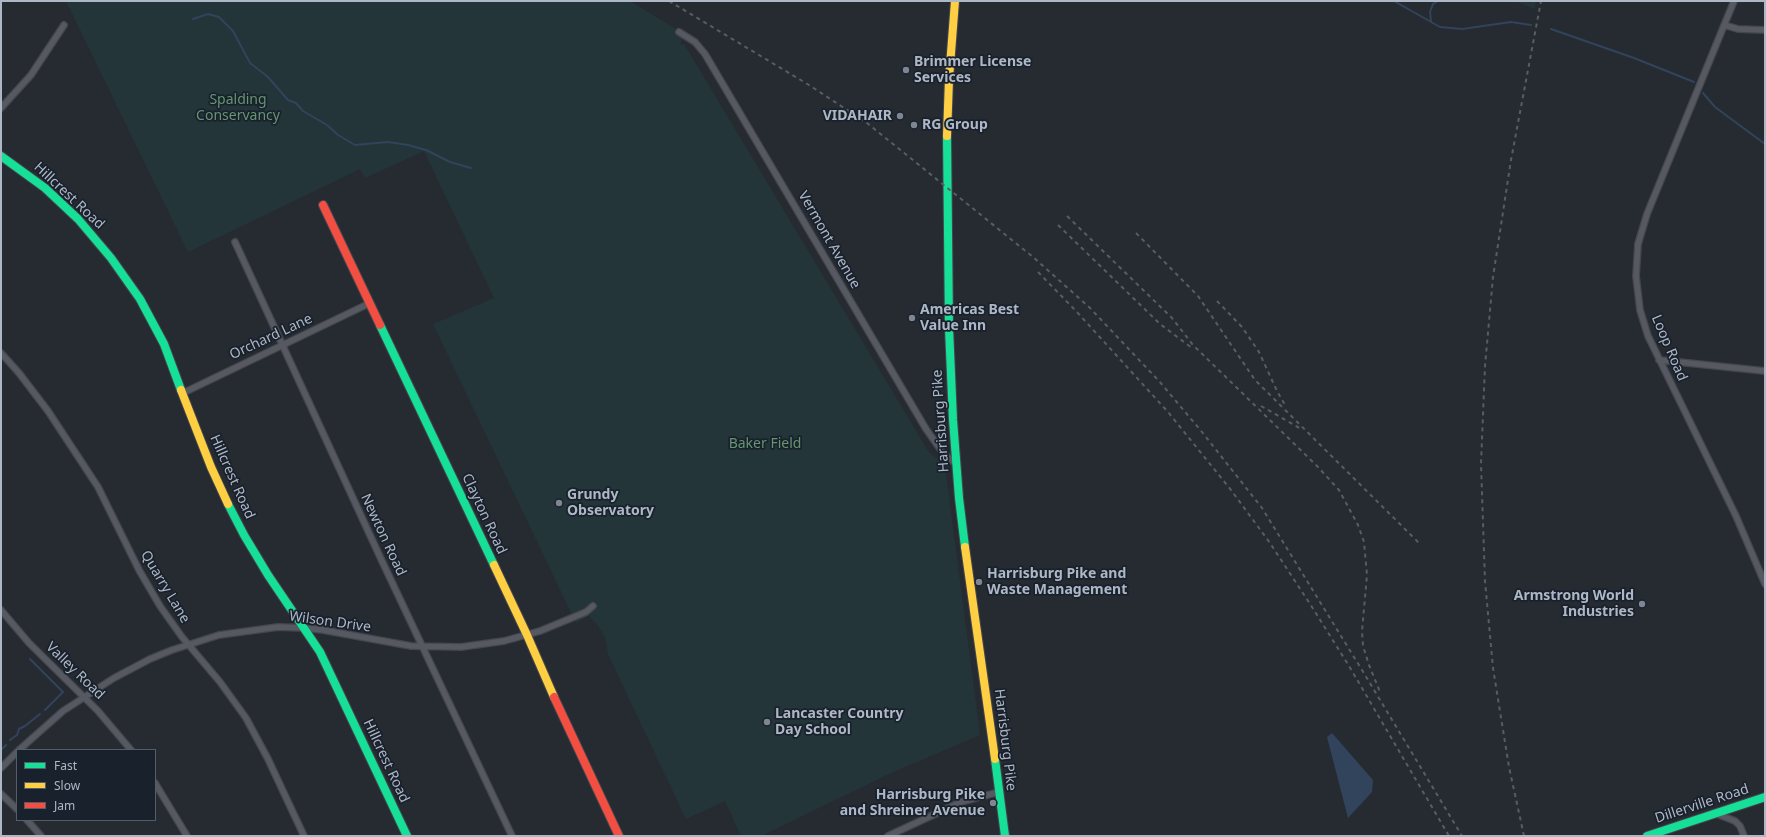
<!DOCTYPE html>
<style>
body{margin:0}
#map{position:relative;width:1766px;height:837px;overflow:hidden;background:#262b32;font-family:"Noto Sans",sans-serif}
canvas{display:block}
.frame{position:absolute;inset:0;border:2px solid #aeb7c5;pointer-events:none}
.legend{position:absolute;left:16px;top:749px;width:140px;height:72px;box-sizing:border-box;background:#19212d;border:1px solid #555d6a;margin:0;padding:5px 7px;list-style:none;font-size:12px;color:#aeb7c5}
.legend li{display:flex;align-items:center;gap:8px;height:20px}
.legend b{width:20px;border:1px solid #555d6a}
</style>
<div id="map">
<canvas width="1766" height="837"></canvas>
<div class="frame"></div>
<ul class="legend">
<li><b style="height:5px;background:#16e098"></b>Fast</li>
<li><b style="height:5px;background:#ffcf43"></b>Slow</li>
<li><b style="height:5px;background:#f24e42"></b>Jam</li>
</ul>
</div>
<script>
const c = document.querySelector('canvas').getContext('2d');
c.lineJoin = 'round';
function fill(path, color) {
  c.fillStyle = color;
  c.fill(path, 'evenodd');
}
function shape(rows) {
  const path = new Path2D();
  for (const r of rows) {
    path.moveTo(r[0], r[1]);
    for (let i = 2; i < r.length; i += 2) path.lineTo(r[i], r[i + 1]);
  }
  return path;
}
function trace(path, color, width, dash) {
  c.strokeStyle = color;
  c.lineWidth = width;
  c.lineCap = dash ? 'butt' : 'round';
  c.setLineDash(dash || []);
  c.stroke(path);
}
function label(font, color, halo, rows, align = 'center') {
  c.font = font + ' "Noto Sans",sans-serif';
  c.lineWidth = 3.5;
  c.setLineDash([]);
  c.textBaseline = 'middle';
  c.strokeStyle = halo;
  c.fillStyle = color;
  for (const [text, x, y, turn = 0] of rows) {
    c.save();
    c.translate(x, y);
    c.rotate((+turn || 0) * Math.PI / 180);
    c.textAlign = isNaN(turn) ? turn : align;
    if (halo) c.strokeText(text, 0, 0);
    c.fillText(text, 0, 0);
    c.restore();
  }
}
fill(shape([
 [66,1,630,1,684,34,680,45,684,44,928,451,945,466,980,735,891,773,761,836,741,836,725,801,686,819,608,654,605,637,597,624,589,616,576,623,433,324,494,298,424,151,365,178,360,169,188,252],
 [1515,1,1536,1,1535,9]
]), '#233538');
fill(shape([
 [1332,733,1373,780,1372,792,1348,818,1327,737]
]), '#32435c');
trace(shape([
 [1394,1,1440,27,1462,29,1511,22,1531,25],
 [193,19,208,14,219,17,233,31,250,63,268,77,288,100,296,103,303,111,327,125,338,135,355,145,388,142,408,145,426,150,450,162,471,168],
 [1431,21,1430,12,1433,4,1438,1],
 [1551,29,1634,58,1694,82],
 [1703,93,1715,107,1765,144],
 [30,659,63,692,45,710],
 [10,740,17,735,19,729,25,726,40,714],
 [1,750,6,745]
]), '#32435c', 2);
const street = shape([
 [1734,1,1647,214,1638,244,1636,276,1640,310,1648,336,1736,516,1765,584],
 [1724,25,1738,29,1765,30],
 [679,32,695,42,705,54,926,429,943,453,956,464],
 [1,108,31,75,64,25],
 [235,242,381,559,512,836],
 [1,353,19,373,48,411,98,487,139,570,160,606,182,637,220,682,246,718,268,759,304,836],
 [1659,360,1765,371],
 [183,393,370,303],
 [1,610,29,643,98,711,131,750],
 [19,750,63,711,114,678,150,659,172,650,219,635,278,627,305,628,323,630,411,646,461,647,504,641,540,631,586,612,593,606],
 [1,768,17,752],
 [155,783,187,836],
 [1,794,17,809],
 [1717,814,1735,821,1740,826,1744,836],
 [27,820,41,836],
 [888,836,961,802,999,792]
]);
const fast = shape([
 [947,136,949,328,953,420,959,498,965,547],
 [1,156,45,188,78,219,111,258,140,299,164,344,181,390],
 [380,325,494,565],
 [228,504,244,535,268,575,320,652,407,836],
 [995,759,1005,836],
 [1647,836,1765,797]
]);
const slow = shape([
 [947,136,949,79,955,1],
 [181,390,211,467,228,504],
 [965,547,995,759],
 [494,565,527,635,554,697]
]);
const jam = shape([
 [323,205,380,325],
 [554,697,619,836]
]);
trace(street, '#44474d', 8);
trace(fast, '#44474d', 10);
trace(slow, '#44474d', 10);
trace(jam, '#44474d', 10);
trace(street, '#565961', 5.5);
trace(fast, '#16e098', 8);
trace(slow, '#ffcf43', 8);
trace(jam, '#f24e42', 8);
trace(shape([
 [669,1,809,85,867,123,1033,257,1089,307,1159,381,1202,432,1262,508,1362,670,1462,836],
 [1067,216,1172,318,1193,345,1318,467,1339,490,1358,525,1364,542,1367,575,1362,631,1363,646,1369,665,1380,692],
 [1058,225,1160,324,1192,348],
 [1136,233,1198,296,1255,380,1419,543],
 [1038,272,1076,311,1168,412,1231,490,1270,543,1312,607,1349,666,1449,836],
 [1217,301,1242,327,1259,352,1277,391,1285,405],
 [1261,406,1301,429],
 [1524,836,1509,767,1493,668,1485,581,1481,464,1485,366,1493,277,1511,160,1541,1]
]), '#585d64', 2, [4, 4]);
for (const [x, y, r, color] of [
 [906,70,4,"#7e8692"],
 [900,116,4,"#7e8692"],
 [914,125,4,"#7e8692"],
 [912,318,4,"#7e8692"],
 [559,503,4,"#7e8692"],
 [979,582,4,"#7e8692"],
 [1642,604,4,"#7e8692"],
 [767,722,4,"#7e8692"],
 [993,803,4,"#7e8692"]
]) {
  const dot = new Path2D();
  dot.arc(x, y, r, 0, 2 * Math.PI);
  c.fillStyle = color;
  c.fill(dot);
  trace(dot, '#19212d', 1.5);
}
label('bold 14px', '#aeb7c5', '#19212d', [
 ["Brimmer License",914,62],
 ["Services",914,78],
 ["VIDAHAIR",892,116,"right"],
 ["RG Group",922,125],
 ["Americas Best",920,310],
 ["Value Inn",920,326],
 ["Grundy",567,495],
 ["Observatory",567,511],
 ["Harrisburg Pike and",987,574],
 ["Waste Management",987,590],
 ["Armstrong World",1634,596,"right"],
 ["Industries",1634,612,"right"],
 ["Lancaster Country",775,714],
 ["Day School",775,730],
 ["Harrisburg Pike",985,795,"right"],
 ["and Shreiner Avenue",985,811,"right"]
], 'left');
label('14px', '#669571', '#19212d', [
 ["Spalding",238,100],
 ["Conservancy",238,116],
 ["Baker Field",765,444]
]);
label('14px', '#aeb7c5', '#19212d', [
 ["Hillcrest Road",69,196,43],
 ["Vermont Avenue",829,240,60],
 ["Orchard Lane",271,337,-25],
 ["Loop Road",1669,348,67],
 ["Harrisburg Pike",941,421,-94],
 ["Hillcrest Road",232,477,66],
 ["Clayton Road",484,514,65],
 ["Newton Road",383,535,65],
 ["Quarry Lane",165,587,59],
 ["Wilson Drive",330,622,8],
 ["Valley Road",75,671,44],
 ["Harrisburg Pike",1005,740,83],
 ["Hillcrest Road",386,761,65],
 ["Dillerville Road",1702,804,-18]
]);
</script>
